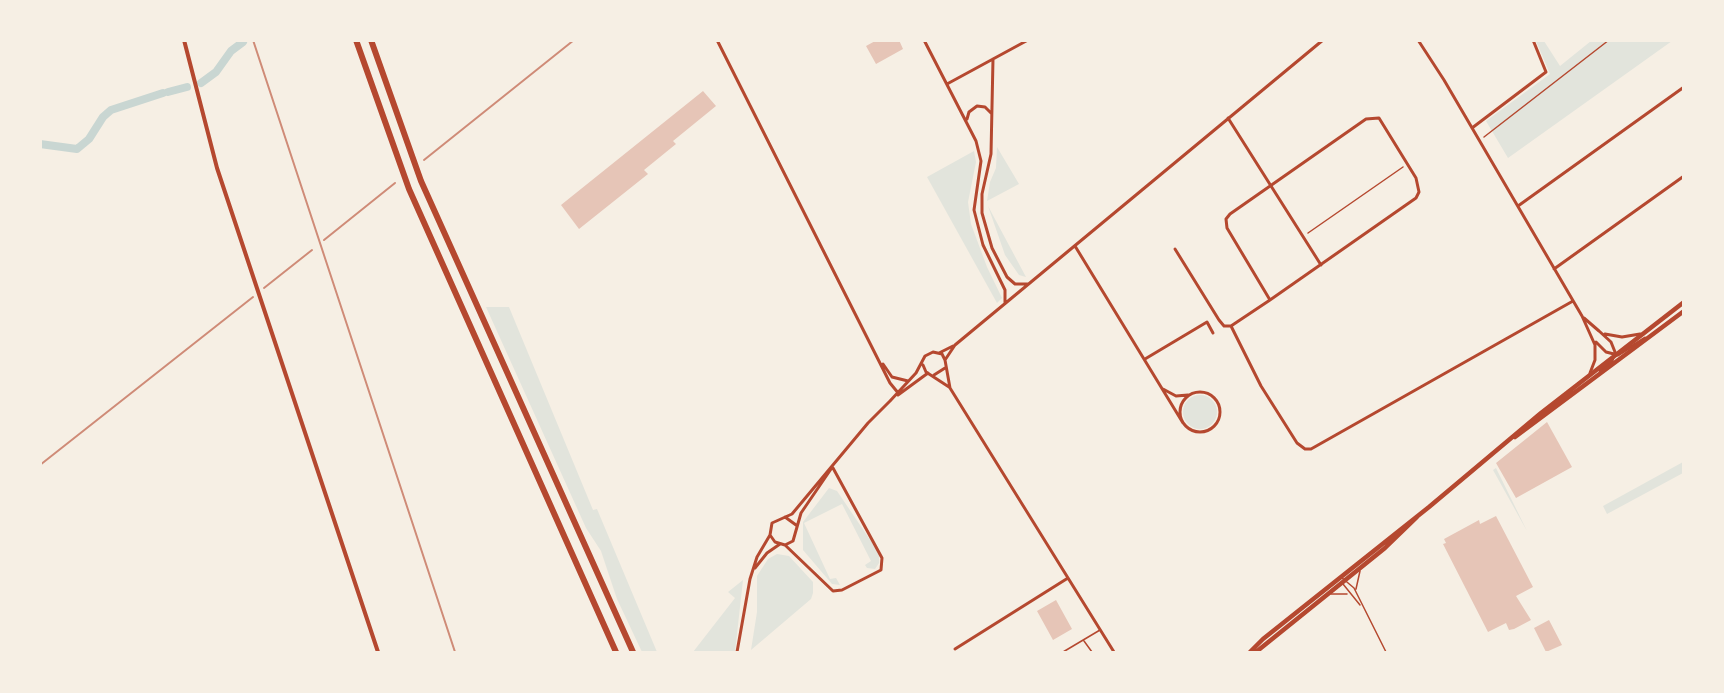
<!DOCTYPE html>
<style>
body{margin:0}
#map{position:relative;width:1724px;height:693px;overflow:hidden;background:#f6efe4;font-family:"Varela Round",sans-serif}
canvas{display:block}
.frame{position:absolute;inset:0;border:42px solid #f6efe4;pointer-events:none}
</style>
<div id="map">
<canvas width="1724" height="693"></canvas>
<div class="frame"></div>
</div>
<script>
const c = document.querySelector('canvas').getContext('2d');
c.lineJoin = 'round';
function fill(path, color) {
  c.fillStyle = color;
  c.fill(path, 'evenodd');
}
function shape(rows) {
  const path = new Path2D();
  for (const r of rows) {
    if (r.length === 3) {
      path.moveTo(r[0] + r[2], r[1]);
      path.arc(r[0], r[1], r[2], 0, 2 * Math.PI);
      continue;
    }
    path.moveTo(r[0], r[1]);
    for (let i = 2; i < r.length; i += 2) path.lineTo(r[i], r[i + 1]);
  }
  return path;
}
function trace(path, color, width, dash) {
  c.strokeStyle = color;
  c.lineWidth = width;
  c.lineCap = dash ? 'butt' : 'round';
  c.setLineDash(dash || []);
  c.stroke(path);
}
fill(shape([
 [1536,41,1544,41,1560,66,1591,41,1672,41,1508,158,1486,121,1550,74],
 [997,147,1019,184,987,201,990,182,996,168],
 [974,151,976,162,968,202,971,224,987,267,1002,298,997,303,927,177],
 [988,206,1026,277,1019,275,1005,255],
 [486,307,509,307,593,510,597,509,657,652,642,652,617,599,601,551,586,528],
 [1200,412,17],
 [1683,462,1683,473,1607,514,1603,506],
 [1496,468,1527,531,1493,470],
 [829,488,837,491,879,553,879,563,875,569,867,568,865,565,871,561,842,504,804,523,830,579,836,578,840,585,832,584,803,550,803,522],
 [777,554,789,556,813,582,813,593,811,599,751,650,757,612,757,576,768,559],
 [743,580,735,652,693,652,735,598,728,592]
]), '#e2e4dc');
trace(shape([
 [201,83,216,72,231,51,243,42],
 [168,92,187,87],
 [40,144,77,149,89,139,103,117,111,110,163,93]
]), '#c9d6d2', 8);
fill(shape([
 [877,40,899,40,903,49,876,64,866,46],
 [703,91,716,106,673,141,676,144,644,170,648,174,579,229,561,205],
 [1547,422,1572,467,1516,498,1496,463],
 [1496,516,1533,587,1516,596,1531,620,1514,629,1509,630,1506,623,1488,632,1443,544,1446,543,1444,539,1479,520,1480,524],
 [1056,600,1072,629,1053,640,1037,611],
 [1549,620,1562,645,1546,652,1534,628]
]), '#e6c5b7');
trace(shape([
 [1484,137,1609,40],
 [1308,233,1403,167]
]), '#b5482f', 1.5);
trace(shape([
 [1341,577,1354,588,1386,652],
 [1343,584,1360,605],
 [1356,589,1360,571],
 [1331,594,1347,594],
 [1084,641,1092,652],
 [1063,652,1100,630]
]), '#b5482f', 1.5);
trace(shape([
 [717,40,890,383,899,394],
 [924,40,976,141,981,161,974,210,983,245,1005,290,1005,303],
 [1418,40,1444,80,1582,316,1595,345,1595,360,1590,373],
 [993,59,991,154,982,194,982,213,992,248,1007,277,1015,284,1028,284],
 [947,84,1028,40],
 [1228,118,1321,265],
 [967,119,969,112,977,106,985,107,991,113],
 [1472,128,1546,72,1533,40],
 [1518,206,1684,87],
 [1075,246,1183,423],
 [1175,249,1219,320,1224,326,1231,326,1261,386,1297,443,1305,449,1311,449,1573,301],
 [1554,269,1684,176],
 [1584,318,1599,331],
 [1231,326,1270,300,1416,198,1419,192,1416,178,1379,118,1366,119,1230,214,1226,219,1227,228,1270,300],
 [1598,330,1611,342,1615,352,1612,361,1600,371],
 [1605,334,1622,337,1640,334],
 [1596,342,1606,352,1618,355,1645,338],
 [939,353,953,346],
 [1145,359,1207,322,1213,333],
 [945,360,955,345,1323,40],
 [883,364,892,377,908,381],
 [923,365,926,372,949,387],
 [934,375,945,368],
 [1163,389,1176,396,1188,395],
 [1200,412,20],
 [898,395,928,373],
 [890,401,916,373,925,356,933,352,942,354,945,360,950,388,1114,652],
 [831,469,801,513,793,541,785,545,775,542,770,535,772,523,792,514,868,423,890,401],
 [785,517,796,525],
 [785,545,833,591,842,590,881,570,882,558,833,468],
 [755,568,767,553,780,544],
 [955,649,1068,578],
 [737,652,750,579,757,557,770,535]
]), '#b5482f', 3);
trace(shape([
 [184,40,217,168,378,652]
]), '#b5482f', 4);
trace(shape([
 [1515,437,1684,311],
 [1250,652,1263,639,1429,507,1541,413,1684,302],
 [1256,652,1385,548,1417,517]
]), '#b5482f', 4.5);
trace(shape([
 [356,40,409,189,616,652],
 [371,40,421,181,633,652]
]), '#b5482f', 6);
trace(shape([
 [253,40,455,652],
 [424,160,574,40],
 [324,240,395,183],
 [264,288,312,250],
 [40,465,253,297]
]), '#cf8b77', 2);
</script>
